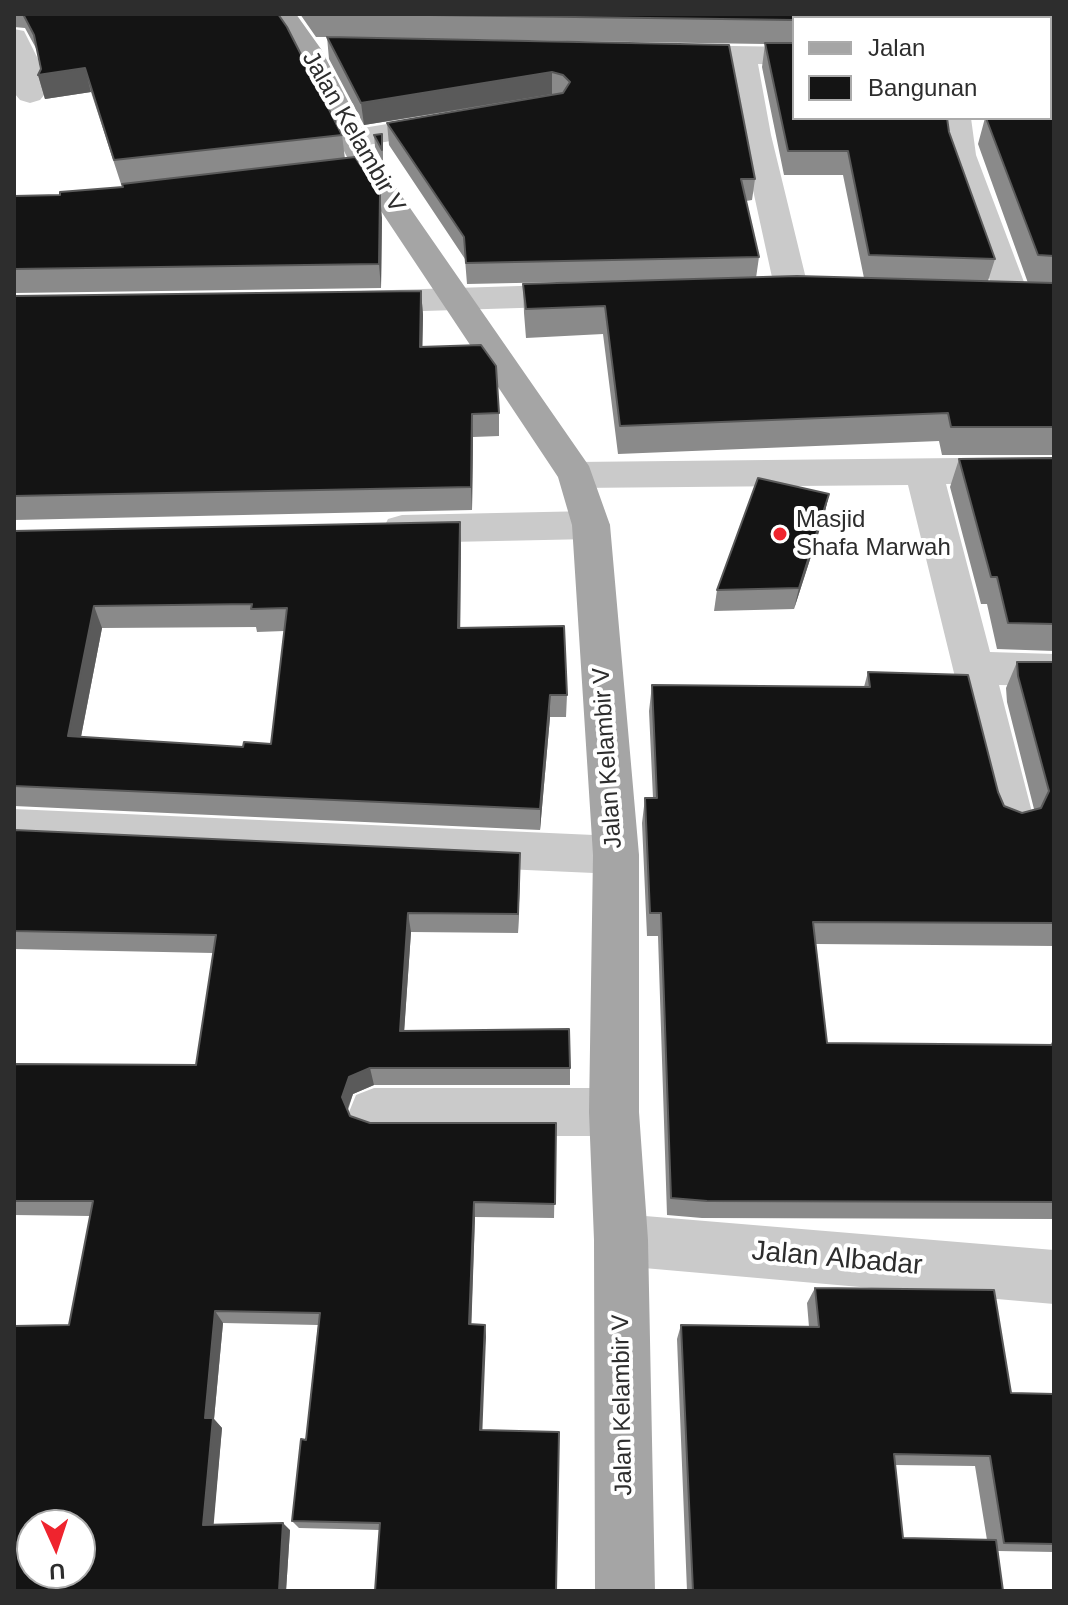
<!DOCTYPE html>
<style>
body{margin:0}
#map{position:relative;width:1068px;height:1605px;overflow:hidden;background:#fff;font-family:Arial,sans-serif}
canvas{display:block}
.frame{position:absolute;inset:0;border:16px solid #2d2d2d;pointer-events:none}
.legend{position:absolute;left:792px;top:16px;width:260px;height:104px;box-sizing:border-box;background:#fff;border:2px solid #ababab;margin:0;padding:10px 14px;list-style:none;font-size:24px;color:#2d2d2d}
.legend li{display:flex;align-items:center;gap:16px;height:40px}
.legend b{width:40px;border:2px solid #ababab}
.north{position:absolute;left:16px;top:1509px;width:80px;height:80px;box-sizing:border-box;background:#fff;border:2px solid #ababab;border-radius:50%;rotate:177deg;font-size:22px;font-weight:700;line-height:32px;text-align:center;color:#2d2d2d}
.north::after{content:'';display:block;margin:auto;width:28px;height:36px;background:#ef242e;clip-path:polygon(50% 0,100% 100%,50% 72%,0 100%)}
</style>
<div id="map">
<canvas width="1068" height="1605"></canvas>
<div class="frame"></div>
<ul class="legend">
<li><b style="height:10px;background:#a5a5a5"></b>Jalan</li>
<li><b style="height:22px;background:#141414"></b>Bangunan</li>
</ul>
<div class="north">U</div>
</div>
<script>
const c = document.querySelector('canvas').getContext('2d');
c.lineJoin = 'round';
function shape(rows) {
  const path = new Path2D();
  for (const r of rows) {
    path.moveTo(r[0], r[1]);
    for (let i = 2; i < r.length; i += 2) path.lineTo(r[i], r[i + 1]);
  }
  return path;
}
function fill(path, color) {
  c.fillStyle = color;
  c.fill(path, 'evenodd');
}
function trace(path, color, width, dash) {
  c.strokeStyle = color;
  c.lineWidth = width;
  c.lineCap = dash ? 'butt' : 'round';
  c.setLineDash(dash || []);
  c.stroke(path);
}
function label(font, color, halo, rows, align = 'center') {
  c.font = font + ' Arial,sans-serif';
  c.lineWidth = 8;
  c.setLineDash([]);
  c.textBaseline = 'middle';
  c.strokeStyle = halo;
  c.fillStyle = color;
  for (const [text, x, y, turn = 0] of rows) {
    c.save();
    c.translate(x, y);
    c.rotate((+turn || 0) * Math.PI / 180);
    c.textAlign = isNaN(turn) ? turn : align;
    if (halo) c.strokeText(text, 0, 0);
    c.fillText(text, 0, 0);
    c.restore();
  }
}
fill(shape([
 [14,29,24,31,38,59,45,94,40,100,30,103,20,100,15,94,14,29],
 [672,45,794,47,794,65,758,64,771,135,809,291,804,298,792,302,780,298,775,291,741,135,729,64,662,60,658,54,662,48,672,45],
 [1050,46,1054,46,1054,64,1050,64,1050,46],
 [447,114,458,117,462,123,458,129,351,148,340,145,336,139,340,133,351,130,447,114],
 [941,118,971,118,976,155,1030,298,1025,306,1013,309,1001,306,996,298,946,155,941,118],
 [583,284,595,288,600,295,595,302,583,306,360,313,348,310,343,302,348,294,360,291,583,284],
 [1054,457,1054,483,946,484,990,652,1054,654,1054,686,999,685,1033,816,1027,829,1011,834,995,829,989,816,908,485,576,488,563,484,557,475,563,466,576,462,1054,457],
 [591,511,605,515,610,525,605,535,591,539,402,543,388,539,383,529,388,519,402,515,591,511],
 [14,809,616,836,632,841,639,855,632,869,616,874,14,847,14,809],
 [374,1088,614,1088,632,1095,639,1112,632,1129,614,1136,374,1136,356,1129,349,1112,356,1095,374,1088],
 [621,1214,1054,1250,1054,1304,621,1266,602,1259,594,1240,602,1221,621,1214]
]), '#cacaca');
fill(shape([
 [268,14,296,14,321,49,383,169,589,466,610,525,639,855,639,1112,648,1240,655,1591,595,1591,594,1240,589,1112,593,855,572,525,558,477,353,169,293,49,268,14]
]), '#a5a5a5');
fill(shape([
 [14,14,278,14,342,135,345,159,382,218,381,288,14,293,14,196,60,195,123,187,181,178,121,184,91,92,45,99,38,75,41,69,38,52,25,28,14,27],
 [300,14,1054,14,1054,41,1050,42,1050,18,794,18,794,118,949,132,995,259,988,281,1028,283,978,144,985,118,1050,118,1054,114,1054,455,942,455,939,441,618,454,603,334,526,338,524,313,523,284,660,280,467,284,465,259,389,145,387,123,554,95,364,125,329,59,327,37,316,37],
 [372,38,765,44,762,67,784,175,843,175,864,278,756,278,759,257,746,201,752,200,755,179,729,45],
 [374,135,383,146,383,162,375,147],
 [421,291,423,315,422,347,499,413,499,436,473,437,472,510,14,520,14,296],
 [1054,458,1054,651,997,649,987,604,981,604,950,487,959,459],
 [829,494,824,516,794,609,714,611,717,590],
 [460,522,461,545,460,628,567,695,566,717,550,717,540,830,14,806,14,531],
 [256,627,257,632,284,631,271,744,243,747,81,737,102,628],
 [1017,662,1054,662,1054,946,816,944,827,1043,1050,1045,1054,1039,1054,1219,702,1218,667,1215,658,936,647,936,642,823,645,798,653,798,649,711,652,685,864,687,868,672,998,792,1004,806,1022,813,1034,809,1007,702,1006,688],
 [14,830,520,873,518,933,411,932,404,1031,570,1068,570,1085,374,1085,353,1094,348,1110,350,1116,370,1123,556,1123,554,1218,475,1217,471,1324,485,1325,486,1337,380,1530,299,1528,292,1521,306,1440,318,1325,223,1323,214,1419,222,1428,213,1525,290,1530,286,1591,14,1591,69,1325,90,1216,14,1215,14,1064,196,1065,213,953,14,949],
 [815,1288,1011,1393,1054,1394,1054,1552,998,1551,1003,1591,687,1591,677,1339,681,1325,809,1327,807,1303],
 [895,1465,975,1466,987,1540,903,1538]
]), '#8a8a8a');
fill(shape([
 [85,68,91,92,45,99,38,75],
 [552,72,552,94,364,125,361,103],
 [380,194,382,218,381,288,379,264],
 [421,291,423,315,422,371,420,347],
 [472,414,473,437,472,510,471,487],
 [829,494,824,516,794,609,799,588],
 [460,522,461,545,460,650,458,628],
 [94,606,102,628,77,757,68,736],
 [550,695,550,717,540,830,540,809],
 [520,853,520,873,518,933,518,914],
 [408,913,411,932,403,1048,400,1031],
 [370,1068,374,1085,353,1094,346,1113,342,1097,349,1077],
 [474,1202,475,1217,471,1336,469,1324],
 [215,1311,223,1323,214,1419,222,1428,213,1532,203,1525,205,1418],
 [485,1325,486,1337,482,1440,480,1430],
 [283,1523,290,1530,286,1591,279,1591]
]), '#5a5a5a');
const building = shape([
 [23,14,278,14,287,27,342,135,114,160,85,68,38,75,41,69,34,35,23,14],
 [357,14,1054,14,1054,18,794,18,794,20,357,14],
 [327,37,729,45,755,179,741,179,759,257,466,263,464,237,387,123,563,93,570,82,563,75,552,72,361,103,327,37],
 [765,43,794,43,794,118,947,118,949,132,995,259,869,255,848,151,788,151,765,43],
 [1050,114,1054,114,1054,256,1038,255,986,118,1050,118,1050,114],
 [382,134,382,150,374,135,382,134],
 [355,157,380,194,379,264,14,269,14,196,60,195,60,192,123,187,122,184,355,157],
 [797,276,1054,283,1054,427,951,427,948,413,620,426,605,306,526,309,523,284,797,276],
 [421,291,420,347,481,345,496,366,499,413,472,414,471,487,14,496,14,296,421,291],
 [1054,458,1054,624,1008,623,997,577,991,577,959,459,1054,458],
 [758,478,829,494,799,588,717,590,758,478],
 [460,522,458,628,564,626,567,695,550,695,540,809,14,786,14,531,460,522],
 [252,604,251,609,287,608,271,744,244,742,243,747,68,736,94,606,252,604],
 [1017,662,1054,662,1054,923,813,922,827,1043,1054,1045,1054,1202,707,1201,671,1198,661,913,650,913,645,798,657,798,652,685,870,687,868,672,968,675,998,792,1004,806,1022,813,1041,808,1049,791,1018,676,1017,662],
 [14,830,520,853,518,914,408,913,400,1031,569,1029,570,1068,370,1068,349,1077,342,1097,350,1116,370,1123,556,1123,555,1204,474,1202,469,1324,485,1325,480,1430,559,1432,556,1591,375,1591,380,1523,292,1521,301,1439,306,1440,320,1313,215,1311,205,1418,213,1418,203,1525,283,1523,279,1591,14,1591,14,1326,69,1325,93,1201,14,1201,14,1064,196,1065,216,935,14,931,14,830],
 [32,1525,80,1525,80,1573,32,1573,32,1525],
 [815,1288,994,1290,1011,1393,1054,1394,1054,1544,1004,1543,990,1456,894,1454,903,1538,996,1540,1003,1591,693,1591,681,1325,819,1327,815,1288]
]);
fill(building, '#141414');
trace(building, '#5a5a5a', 2);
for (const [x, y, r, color] of [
 [780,534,8,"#ef242e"]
]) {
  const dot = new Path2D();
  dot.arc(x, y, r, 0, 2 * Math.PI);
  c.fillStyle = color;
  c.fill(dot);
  trace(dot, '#fff', 3);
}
label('24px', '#2d2d2d', '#fff', [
 ["Jalan Kelambir V",353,132,60],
 ["Jalan Kelambir V",608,758,-94],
 ["Jalan Kelambir V",623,1405,-91]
]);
label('24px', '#2d2d2d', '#fff', [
 ["Masjid",796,520],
 ["Shafa Marwah",796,548]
], 'left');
label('28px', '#2d2d2d', '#fff', [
 ["Jalan Albadar",837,1259,5]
]);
</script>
